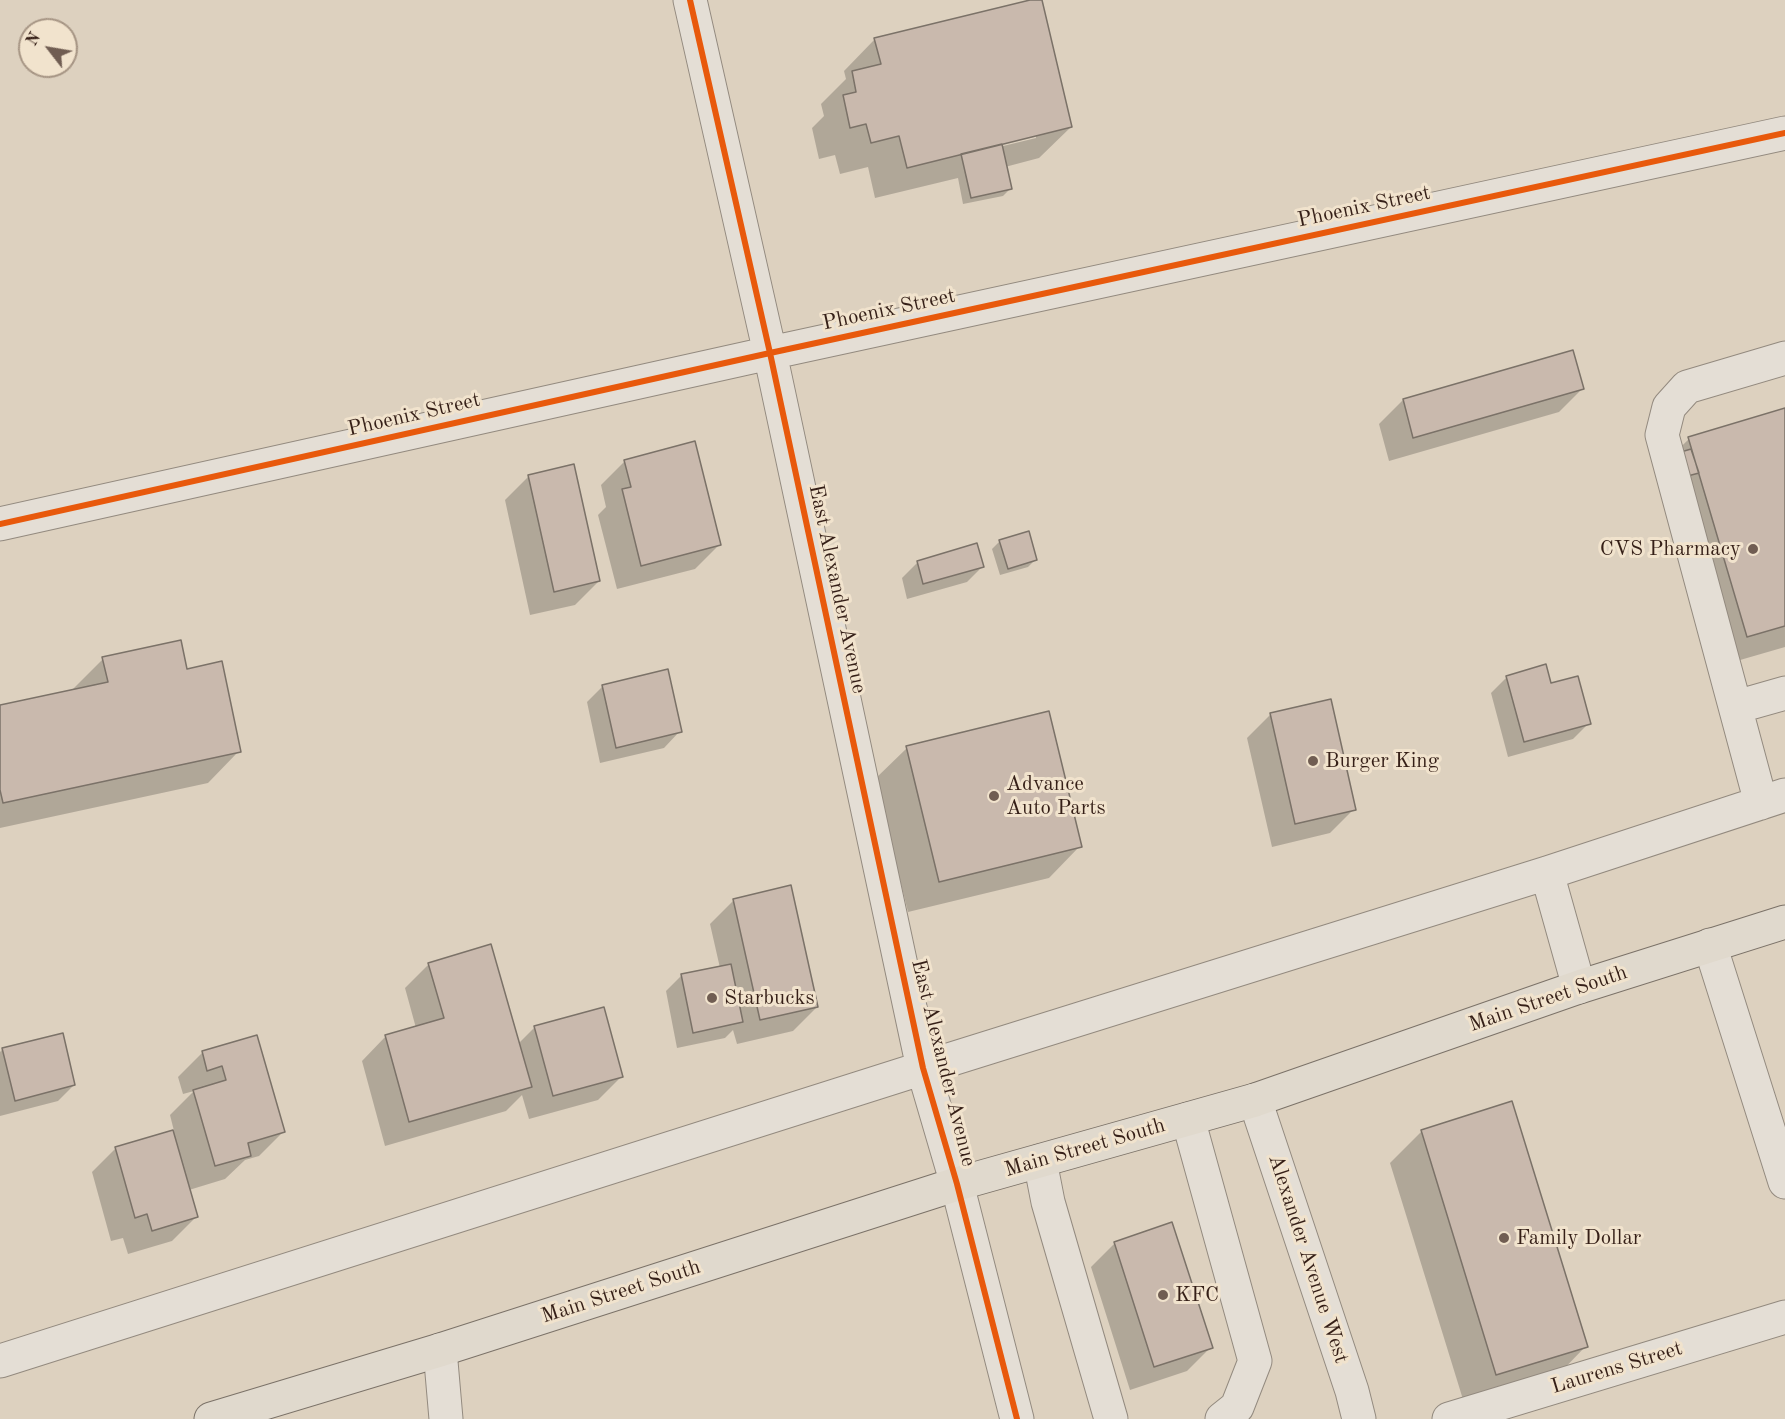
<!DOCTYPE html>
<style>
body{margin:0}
#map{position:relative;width:1785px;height:1419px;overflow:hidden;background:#ddd1bf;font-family:"Old Standard TT",serif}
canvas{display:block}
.north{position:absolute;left:18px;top:18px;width:60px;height:60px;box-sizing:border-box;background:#f1e3cd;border:2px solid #a69584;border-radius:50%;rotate:301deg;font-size:16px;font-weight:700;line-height:24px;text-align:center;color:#351f17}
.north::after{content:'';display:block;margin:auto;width:21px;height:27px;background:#705d52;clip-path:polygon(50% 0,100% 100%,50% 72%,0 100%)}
</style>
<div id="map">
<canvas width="1785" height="1419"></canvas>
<div class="north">N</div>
</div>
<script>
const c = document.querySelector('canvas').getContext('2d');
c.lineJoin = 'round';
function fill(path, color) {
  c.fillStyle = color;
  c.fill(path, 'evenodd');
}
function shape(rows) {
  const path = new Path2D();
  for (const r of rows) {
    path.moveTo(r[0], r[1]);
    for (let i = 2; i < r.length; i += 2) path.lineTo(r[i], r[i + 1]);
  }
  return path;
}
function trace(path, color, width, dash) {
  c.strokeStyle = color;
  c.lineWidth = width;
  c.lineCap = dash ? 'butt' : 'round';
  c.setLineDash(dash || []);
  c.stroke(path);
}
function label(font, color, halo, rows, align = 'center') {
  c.font = font + ' "Old Standard TT",serif';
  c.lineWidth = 6;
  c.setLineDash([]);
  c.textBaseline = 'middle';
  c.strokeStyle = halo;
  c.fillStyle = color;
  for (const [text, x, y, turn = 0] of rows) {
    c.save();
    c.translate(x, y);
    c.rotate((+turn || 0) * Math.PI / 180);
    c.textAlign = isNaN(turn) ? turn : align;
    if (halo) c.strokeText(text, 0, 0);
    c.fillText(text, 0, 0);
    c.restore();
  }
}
fill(shape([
 [1037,0,1040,0,1071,127,1039,158,1005,167,1011,188,1003,196,963,204,958,178,875,198,868,167,840,174,835,155,819,159,812,128,824,116,821,104,846,79,844,71,875,39],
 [1036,135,1036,138,995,148,994,145],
 [1583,388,1559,412,1389,461,1379,424,1403,400],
 [1785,409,1785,647,1716,667,1657,470,1689,439],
 [625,461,719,545,695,569,617,589,598,515,606,507,601,485],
 [529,476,599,581,575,605,530,615,505,500],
 [1000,541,1036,559,1028,567,1000,575,992,549],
 [918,562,983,566,967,582,907,599,902,578],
 [103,659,186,671,239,751,208,783,0,828,0,707,72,690],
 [1507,677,1550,685,1589,723,1573,739,1508,757,1491,693],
 [603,686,680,731,664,748,600,763,587,702],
 [1271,714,1354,809,1330,833,1272,847,1247,738],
 [907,748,1080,846,1049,878,908,912,875,779],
 [734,900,817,1007,793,1031,737,1044,733,1030,725,1038,677,1048,666,991,682,975,720,968,710,924],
 [429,964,518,1044,535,1027,622,1076,598,1100,529,1119,522,1095,506,1111,385,1146,362,1061,386,1036,416,1028,405,988],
 [61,1035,74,1085,58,1101,0,1116,0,1052,2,1050],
 [256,1037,283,1132,259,1156,245,1160,225,1179,189,1190,196,1217,172,1241,128,1254,123,1238,111,1241,92,1172,116,1148,174,1131,170,1115,194,1091,183,1094,178,1077,202,1053],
 [1422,1131,1586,1346,1555,1378,1465,1406,1390,1163],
 [1115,1243,1211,1347,1187,1371,1130,1390,1091,1267]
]), '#0003');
const building = shape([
 [1030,0,1042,0,1072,127,907,168,899,136,871,143,866,124,850,128,843,95,856,92,852,71,881,64,874,38,1030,0],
 [1002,144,1012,189,971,198,961,154,1002,144],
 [1573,350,1584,389,1413,438,1403,399,1573,350],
 [1785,408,1785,626,1747,637,1688,437,1785,408],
 [695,441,721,545,641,566,622,489,631,487,624,460,695,441],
 [1691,449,1699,473,1680,478,1674,454,1691,449],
 [574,464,600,581,554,592,528,475,574,464],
 [1029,531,1037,560,1008,569,999,540,1029,531],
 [977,543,984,567,923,584,917,561,977,543],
 [181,640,187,669,222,661,241,752,3,803,0,790,0,705,108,682,102,657,181,640],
 [1546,664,1551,683,1578,676,1591,724,1524,742,1506,676,1546,664],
 [668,669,682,732,616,748,602,685,668,669],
 [1331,699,1356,810,1295,824,1270,713,1331,699],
 [1049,711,1082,847,939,882,906,746,1049,711],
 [791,885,818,1007,760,1020,733,899,791,885],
 [491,944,532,1087,409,1122,385,1035,444,1018,428,963,491,944],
 [731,964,743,1022,693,1033,681,974,731,964],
 [604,1007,623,1077,553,1096,534,1026,604,1007],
 [63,1033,75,1085,15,1101,2,1048,63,1033],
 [257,1035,285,1132,248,1143,251,1156,215,1166,193,1090,226,1080,222,1066,207,1071,202,1051,257,1035],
 [1512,1101,1588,1347,1496,1375,1421,1130,1512,1101],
 [173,1130,198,1217,152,1231,147,1214,135,1218,115,1147,173,1130],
 [1172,1222,1213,1348,1154,1367,1114,1242,1172,1222]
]);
fill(building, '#c9b9ad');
trace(building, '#7b7268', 1.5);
const minor = shape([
 [690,0,770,353,923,1068,957,1184,1017,1419],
 [0,524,770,353,1785,133],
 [1736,707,1785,693],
 [1761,803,1662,435,1669,407,1687,387,1785,358],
 [1547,873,1579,987],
 [1710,945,1785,1182],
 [1255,1100,1352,1391,1359,1419],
 [1188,1119,1255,1361,1237,1407,1222,1419],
 [1040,1161,1048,1202,1111,1419],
 [440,1350,446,1419],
 [0,1361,923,1068,1547,873,1785,795],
 [1449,1419,1785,1317]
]);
const major = shape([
 [211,1419,440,1350,957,1184,1255,1100,1579,987,1785,922]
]);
trace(minor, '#938a7f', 35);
trace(major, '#7b7268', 35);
trace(minor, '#e4ded5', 33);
trace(major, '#e0d9cd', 33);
trace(shape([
 [690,0,770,353,923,1068,957,1184,1017,1419],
 [0,524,770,353,1785,133]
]), '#e8590c', 6);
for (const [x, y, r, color] of [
 [1753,549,6,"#705d52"],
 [1313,761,6,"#705d52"],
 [994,796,6,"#705d52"],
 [712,998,6,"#705d52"],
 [1504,1238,6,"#705d52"],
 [1163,1295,6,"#705d52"]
]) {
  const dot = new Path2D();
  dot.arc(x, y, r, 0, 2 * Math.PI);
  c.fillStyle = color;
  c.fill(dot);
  trace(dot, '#f1e3cd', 2);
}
label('21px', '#351f17', '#f1e3cd', [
 ["Phoenix Street",1364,207,-12],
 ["Phoenix Street",889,310,-12],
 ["Phoenix Street",414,415,-13],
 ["East Alexander Avenue",837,589,78],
 ["Main Street South",1548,999,-19],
 ["East Alexander Avenue",943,1063,76],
 ["Main Street South",1085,1148,-16],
 ["Alexander Avenue West",1308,1259,72],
 ["Main Street South",621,1292,-18],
 ["Laurens Street",1617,1368,-17]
]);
label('21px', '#351f17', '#f1e3cd', [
 ["CVS Pharmacy",1741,549,"right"],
 ["Burger King",1325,761],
 ["Advance",1006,784],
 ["Auto Parts",1006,808],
 ["Starbucks",724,998],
 ["Family Dollar",1516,1238],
 ["KFC",1175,1295]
], 'left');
</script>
